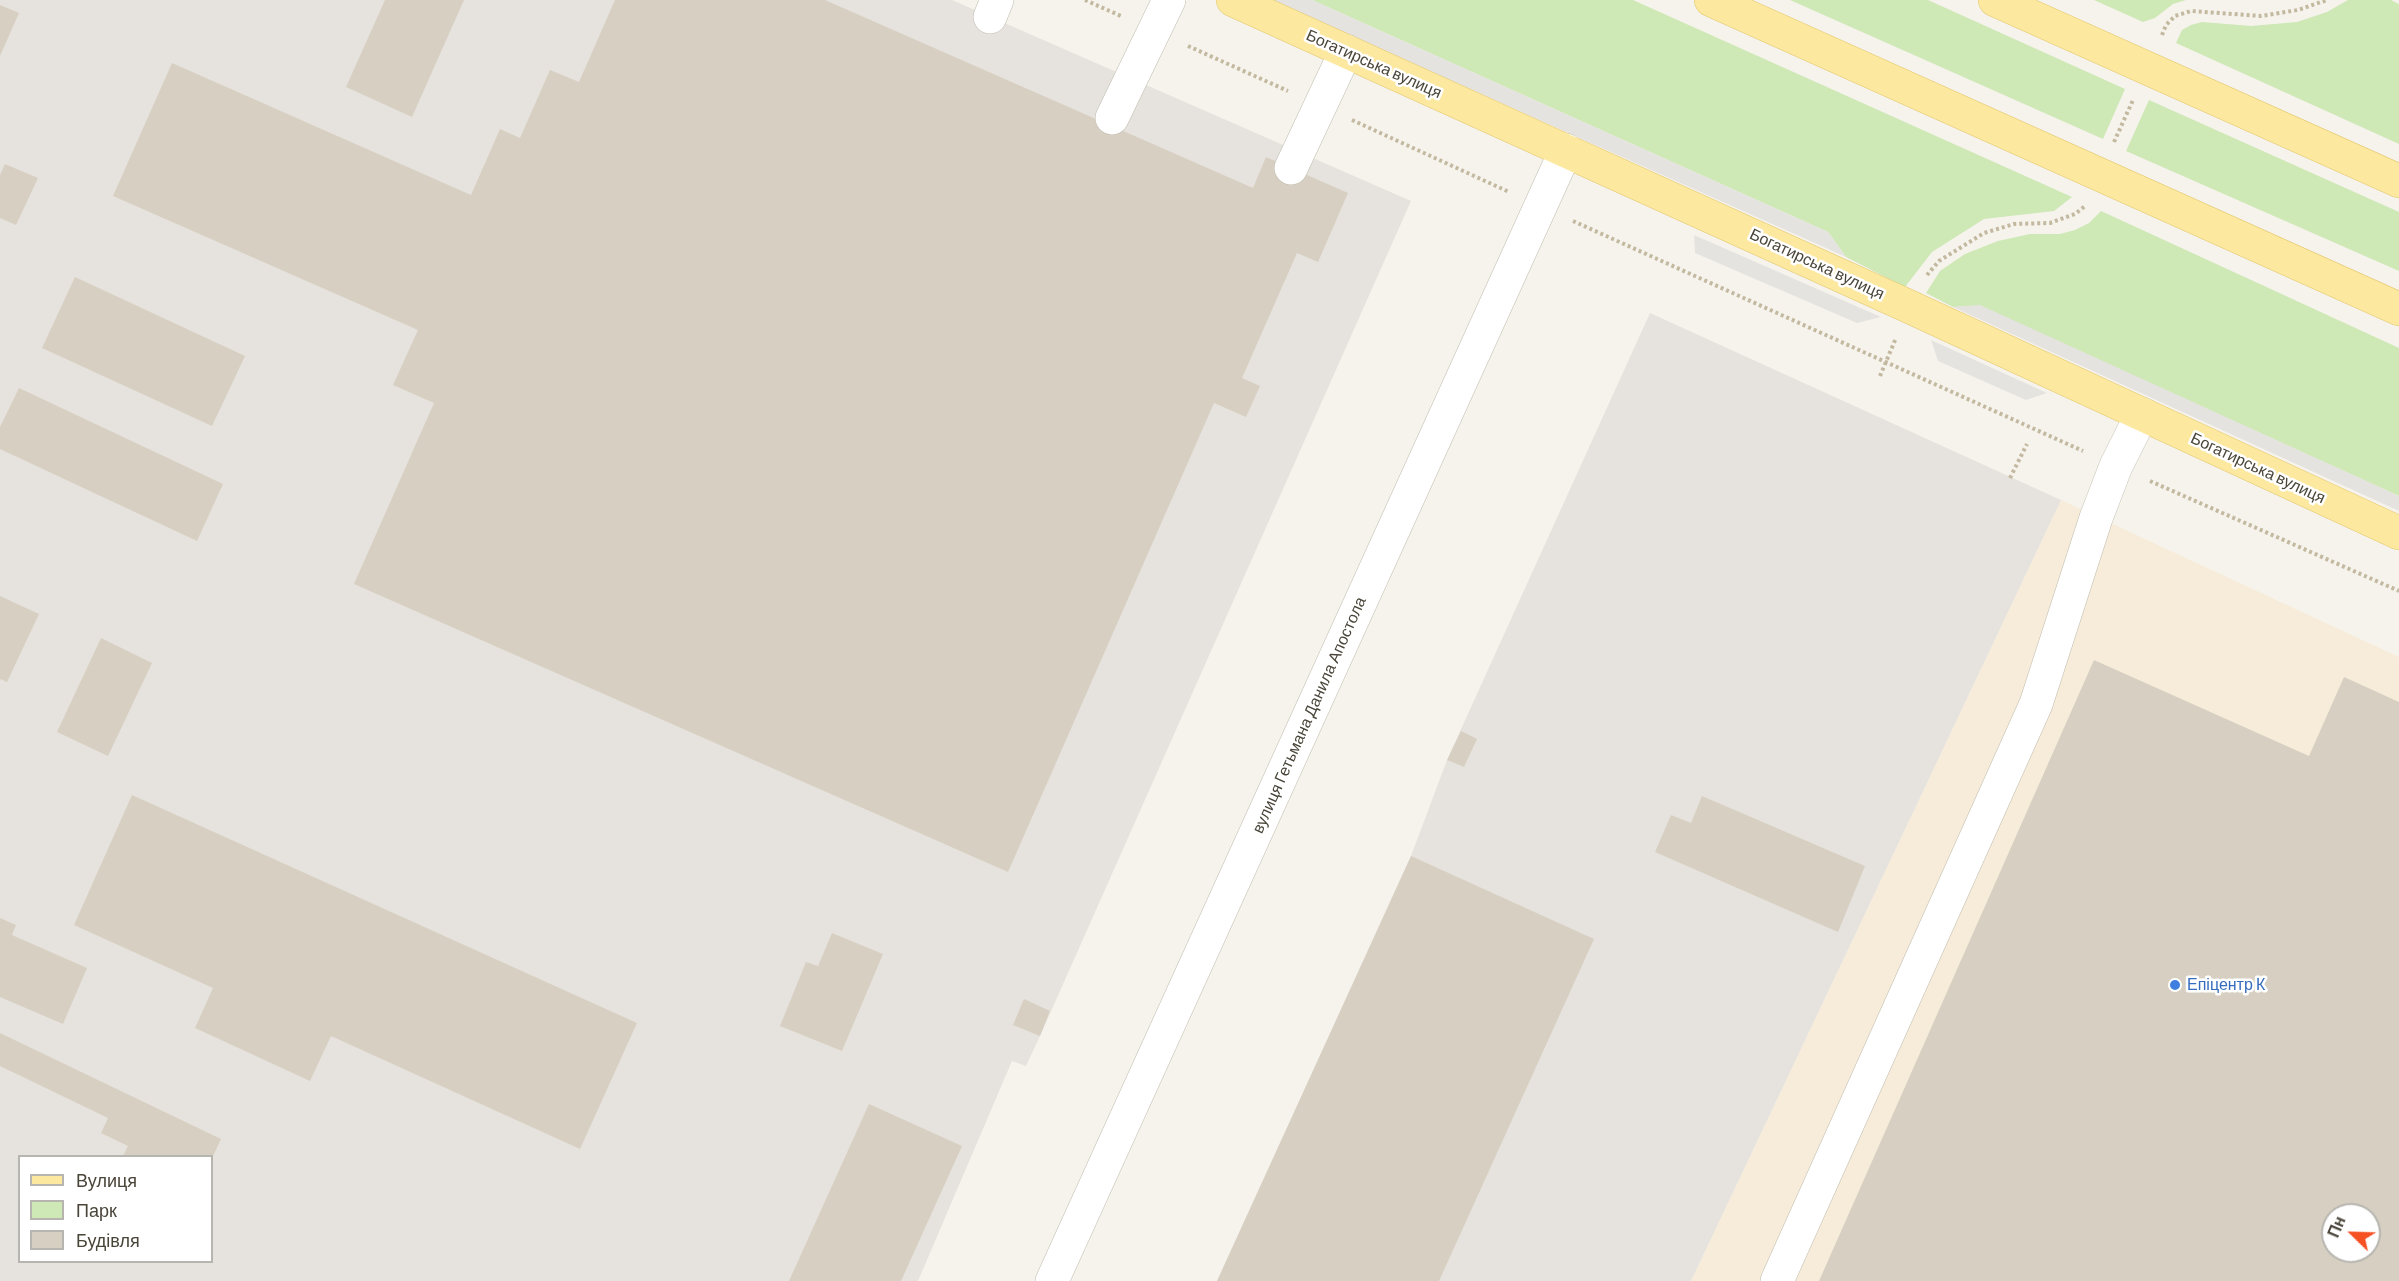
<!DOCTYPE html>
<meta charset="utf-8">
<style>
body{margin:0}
#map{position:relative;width:2399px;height:1281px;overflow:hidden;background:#f6f3ec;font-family:Barlow,sans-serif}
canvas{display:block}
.legend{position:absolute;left:18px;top:1155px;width:195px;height:108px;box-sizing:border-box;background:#fff;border:2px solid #b7b5b0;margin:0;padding:8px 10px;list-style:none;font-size:18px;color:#4a4539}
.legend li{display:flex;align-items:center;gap:12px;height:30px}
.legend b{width:30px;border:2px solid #b7b5b0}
.north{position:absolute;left:2321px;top:1203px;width:60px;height:60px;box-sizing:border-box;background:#fff;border:2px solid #b7b5b0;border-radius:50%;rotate:293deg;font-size:16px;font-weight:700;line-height:24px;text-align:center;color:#4a4539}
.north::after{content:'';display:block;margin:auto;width:21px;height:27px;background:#f65123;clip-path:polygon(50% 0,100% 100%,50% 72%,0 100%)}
</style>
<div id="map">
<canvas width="2399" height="1281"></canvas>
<ul class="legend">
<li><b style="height:8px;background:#fce89f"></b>Вулиця</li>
<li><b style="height:16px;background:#cee8b6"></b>Парк</li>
<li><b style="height:16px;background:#d7d0c2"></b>Будівля</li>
</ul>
<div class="north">Пн</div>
</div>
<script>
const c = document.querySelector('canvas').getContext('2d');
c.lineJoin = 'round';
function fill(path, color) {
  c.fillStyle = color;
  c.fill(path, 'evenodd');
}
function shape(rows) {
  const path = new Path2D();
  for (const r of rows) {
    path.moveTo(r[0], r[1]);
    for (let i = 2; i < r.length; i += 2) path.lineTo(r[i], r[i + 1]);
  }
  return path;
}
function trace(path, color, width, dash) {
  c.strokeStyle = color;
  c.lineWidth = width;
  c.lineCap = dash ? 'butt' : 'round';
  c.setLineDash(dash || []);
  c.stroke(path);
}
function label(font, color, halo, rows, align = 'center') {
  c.font = font + ' Barlow,sans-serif';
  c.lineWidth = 5;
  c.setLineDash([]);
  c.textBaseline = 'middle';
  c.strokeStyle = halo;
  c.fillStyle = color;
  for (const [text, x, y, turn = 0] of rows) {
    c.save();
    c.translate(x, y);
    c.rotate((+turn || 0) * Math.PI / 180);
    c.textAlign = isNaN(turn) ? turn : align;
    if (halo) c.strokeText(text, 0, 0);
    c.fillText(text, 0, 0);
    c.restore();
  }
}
fill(shape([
 [2061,500,2399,657,2399,1281,1691,1281],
 [2333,1215,2369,1215,2369,1251,2333,1251]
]), '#f6ecd9');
fill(shape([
 [0,0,952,0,1411,201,1040,1036,1026,1066,1012,1061,918,1281,0,1281],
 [20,1156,212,1156,212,1262,20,1262],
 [1650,313,2061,500,1691,1281,1217,1281,1411,856,1447,760]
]), '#e6e2dd');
fill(shape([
 [1312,0,1633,0,2072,197,2054,211,1984,219,1932,252,1905,287,1846,257,1828,232],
 [1790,0,1928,0,2125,89,2103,139],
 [2094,0,2186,0,2173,4,2155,18,2143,22],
 [2348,0,2391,0,2399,4,2399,144,2176,43,2182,30,2191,25,2202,22,2251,26,2297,22,2327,12],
 [2149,100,2399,212,2399,271,2126,151],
 [2101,211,2399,348,2399,496,1980,306,1953,307,1926,293,1940,271,1965,254,1998,241,2030,234,2060,234,2075,230,2089,223]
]), '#cee8b6');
fill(shape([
 [1271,0,1312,0,1828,232,1846,257],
 [1694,235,1881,317,1857,323,1695,253],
 [1980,305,2399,496,2399,511,1953,307],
 [1931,340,2047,393,2026,400,1938,361]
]), '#e5e3e0');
fill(shape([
 [385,0,464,0,412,117,346,87],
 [615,0,825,0,1253,188,1266,157,1348,193,1318,262,1297,253,1242,378,1260,386,1246,417,1214,403,1008,872,354,584,434,403,393,385,418,330,113,196,172,63,471,195,500,129,520,138,550,70,579,82],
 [0,5,19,13,0,56],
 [5,164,38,178,16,225,0,218,0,175],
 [75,277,245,356,212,426,42,348],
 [19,388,223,484,197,541,0,449,0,427],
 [0,596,39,614,7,682,0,679],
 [101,638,152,663,108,756,57,732],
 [2094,660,2309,756,2344,677,2399,702,2399,1281,1819,1281],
 [2333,1215,2369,1215,2369,1251,2333,1251],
 [1461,731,1477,739,1464,767,1447,760],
 [132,795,637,1023,580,1149,331,1036,310,1081,195,1028,213,988,74,925],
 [1702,796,1865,866,1838,932,1655,852,1671,815,1691,823],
 [1411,856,1594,939,1439,1281,1217,1281],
 [0,918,16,925,12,935,87,968,63,1024,0,997],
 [832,933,883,954,842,1051,780,1026,806,962,818,966],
 [1024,999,1050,1011,1040,1036,1013,1025],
 [0,1033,221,1139,213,1156,123,1156,128,1146,101,1133,108,1118,0,1066],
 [869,1104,962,1146,901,1281,789,1281]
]), '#d7d0c2');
const minor = shape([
 [990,17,997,0],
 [1112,118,1169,0],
 [1291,168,1346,51],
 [1052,1281,1566,150],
 [1777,1281,2036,704,2096,518,2116,466,2142,414]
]);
const major = shape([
 [1233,0,1910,307,2399,533],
 [1711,0,2399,309],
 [1995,0,2399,181]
]);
trace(minor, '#c1bcaf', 34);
trace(major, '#e2c76d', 34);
trace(shape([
 [1085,0,1121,16],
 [2162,35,2166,25,2175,16,2191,11,2261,16,2298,10,2327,0],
 [1188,46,1288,91],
 [1352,120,1509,192],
 [2114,142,2133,100],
 [1573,221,2083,451],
 [1927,275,1939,261,1984,233,2014,224,2050,223,2075,214,2085,206],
 [1880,376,1896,338],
 [2010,478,2027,444],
 [2150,481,2399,591]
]), '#c3b9a0', 4, [3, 3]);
trace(minor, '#fff', 33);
trace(major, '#fce89f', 33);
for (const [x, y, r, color] of [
 [2175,985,6,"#3f7fe0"]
]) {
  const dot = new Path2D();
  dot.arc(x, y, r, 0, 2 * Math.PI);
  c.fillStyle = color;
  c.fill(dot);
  trace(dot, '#fff', 2);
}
label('16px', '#4a4539', '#fff', [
 ["Богатирська вулиця",1374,64,24],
 ["Богатирська вулиця",1817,264,25],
 ["Богатирська вулиця",2258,468,25],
 ["вулиця Гетьмана Данила Апостола",1309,715,-66]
]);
label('16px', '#366cbe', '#fff', [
 ["Епіцентр К",2187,985]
], 'left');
</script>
